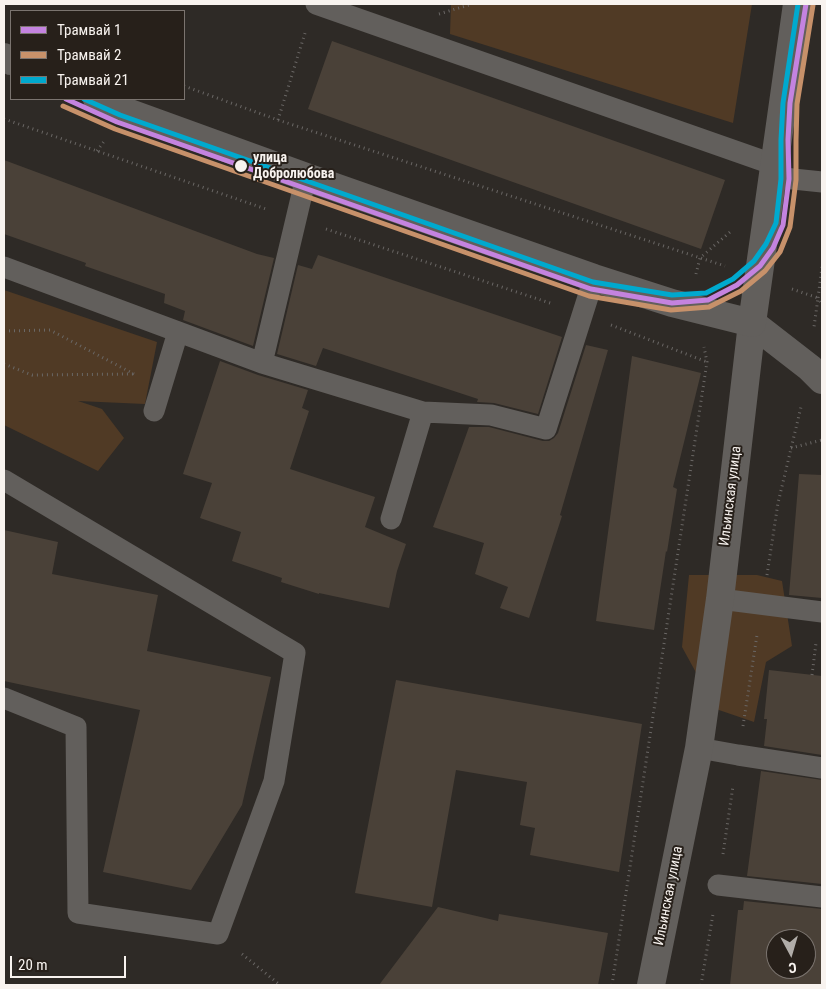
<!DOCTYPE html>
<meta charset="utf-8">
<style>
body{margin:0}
#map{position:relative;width:826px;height:989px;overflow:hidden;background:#2e2a26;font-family:"Roboto Condensed",sans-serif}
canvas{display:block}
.frame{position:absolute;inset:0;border:5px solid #f8f3ef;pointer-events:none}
.legend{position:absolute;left:10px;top:10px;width:175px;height:90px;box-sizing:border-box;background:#27201a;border:1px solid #7b746f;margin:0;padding:6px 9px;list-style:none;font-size:15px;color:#f8f3ef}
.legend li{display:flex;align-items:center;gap:10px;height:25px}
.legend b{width:25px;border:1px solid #7b746f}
.north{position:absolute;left:766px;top:929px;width:50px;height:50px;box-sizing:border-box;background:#27201a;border:1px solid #7b746f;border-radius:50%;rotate:174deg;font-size:14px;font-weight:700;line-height:20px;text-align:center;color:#f8f3ef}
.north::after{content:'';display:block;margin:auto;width:18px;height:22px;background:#b1ada9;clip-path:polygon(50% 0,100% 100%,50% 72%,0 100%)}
.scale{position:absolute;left:10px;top:956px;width:116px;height:22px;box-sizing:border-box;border:2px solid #f8f3ef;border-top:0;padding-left:6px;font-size:15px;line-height:18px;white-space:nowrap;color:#f8f3ef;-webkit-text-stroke:4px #27201a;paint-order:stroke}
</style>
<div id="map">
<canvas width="826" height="989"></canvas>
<div class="frame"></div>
<ul class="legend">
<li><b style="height:6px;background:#c483df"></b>Трамвай 1</li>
<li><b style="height:6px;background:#c7916a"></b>Трамвай 2</li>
<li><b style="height:6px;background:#00a9ce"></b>Трамвай 21</li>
</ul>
<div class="north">С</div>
<div class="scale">20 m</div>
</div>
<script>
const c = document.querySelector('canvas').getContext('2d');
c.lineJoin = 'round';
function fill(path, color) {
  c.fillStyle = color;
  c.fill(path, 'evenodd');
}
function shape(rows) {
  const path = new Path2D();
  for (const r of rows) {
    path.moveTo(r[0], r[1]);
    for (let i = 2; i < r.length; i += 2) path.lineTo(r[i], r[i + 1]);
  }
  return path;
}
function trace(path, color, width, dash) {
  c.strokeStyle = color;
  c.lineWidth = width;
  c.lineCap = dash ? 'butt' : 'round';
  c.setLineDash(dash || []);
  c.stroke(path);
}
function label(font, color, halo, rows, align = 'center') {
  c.font = font + ' "Roboto Condensed",sans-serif';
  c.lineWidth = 4;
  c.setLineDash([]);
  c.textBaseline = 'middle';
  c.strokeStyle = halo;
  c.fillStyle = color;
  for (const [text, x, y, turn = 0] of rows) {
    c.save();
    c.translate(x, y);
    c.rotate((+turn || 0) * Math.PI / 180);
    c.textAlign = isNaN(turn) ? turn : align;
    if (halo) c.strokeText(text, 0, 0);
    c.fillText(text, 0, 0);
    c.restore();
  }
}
fill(shape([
 [451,4,752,4,733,123,450,34],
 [4,290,157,342,145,404,78,401,102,409,124,438,98,471,4,425],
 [689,575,757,575,782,581,792,646,766,662,754,722,716,709,682,647]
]), '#503a25');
fill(shape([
 [332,41,725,180,701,249,308,109],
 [4,160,257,254,274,258,253,346,183,320,185,311,164,303,165,294,85,266,86,263,4,234],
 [318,255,562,337,538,414,494,403,477,402,478,399,323,348,316,366,277,354,298,265,312,269],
 [586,345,608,350,560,515,562,516,529,618,500,608,508,587,475,574,484,543,433,527,469,427,489,427,543,441,549,441,554,438,558,433],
 [632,356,701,373,673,487,677,489,667,552,666,551,654,630,596,621],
 [220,361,258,375,308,390,302,408,309,411,290,469,375,497,365,527,406,544,397,571,389,608,319,593,319,594,281,582,282,578,232,561,241,532,200,518,212,483,183,474],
 [799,474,822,475,822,598,789,595],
 [4,530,58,542,52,574,158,595,147,651,271,677,242,805,191,890,103,872,140,710,4,681],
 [769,670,822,676,822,755,764,746,767,719,764,719],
 [396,680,642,724,619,872,530,855,535,828,520,825,527,782,456,770,432,907,355,893],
 [761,771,822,780,822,884,747,876],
 [744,901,822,909,822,985,730,985,738,910,743,910],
 [776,939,806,939,806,969,776,969],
 [438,907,498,921,499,914,608,933,598,985,379,985]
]), '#4a4138');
trace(shape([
 [439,14,472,4],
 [184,86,278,120,725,266],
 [4,119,266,209],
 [278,120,305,33],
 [97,151,105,140],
 [326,229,553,304],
 [822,267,818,298,822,304],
 [696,274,700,258,730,232],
 [792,289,818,298,814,327],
 [611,325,707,362],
 [4,331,50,330,134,374],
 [4,364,32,375,133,374],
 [791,448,822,440],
 [767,575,778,503,801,407],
 [812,675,816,643],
 [743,726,757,635],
 [723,854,733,786],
 [242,954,280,985],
 [612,985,707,362,704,347],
 [701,985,713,914]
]), '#6a6765', 3, [1, 4]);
trace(shape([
 [316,4,775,165],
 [774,177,822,182],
 [4,267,262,363,423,412,491,415,546,429,594,278],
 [262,363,306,177],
 [154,411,178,332],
 [4,480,295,653,274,781,218,934,78,913,76,727,4,698],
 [391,519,423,412],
 [720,599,822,612],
 [699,748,738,755,822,768],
 [718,885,822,897]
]), '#625f5c', 21);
trace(shape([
 [752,323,810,368,822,380],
 [651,985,699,748,720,599,752,323]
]), '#625f5c', 28);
trace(shape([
 [4,57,11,61],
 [97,99,124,111,306,177,594,278,672,303,752,323,797,4]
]), '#625f5c', 28);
trace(shape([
 [66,99,117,122,591,289,672,303,708,300,737,285,760,266,773,248,783,225,789,179,788,140,790,103,806,4]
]), '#c483df', 5);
trace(shape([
 [63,106,115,129,589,296,671,310,709,307,741,291,765,271,780,252,790,227,796,180,796,140,797,104,813,5]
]), '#c7916a', 5);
trace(shape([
 [84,99,120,115,593,282,672,295,706,293,733,279,754,261,766,244,776,223,781,179,781,140,783,103,798,4]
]), '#00a9ce', 5);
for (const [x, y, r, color] of [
 [241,166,7,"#f8f3ef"]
]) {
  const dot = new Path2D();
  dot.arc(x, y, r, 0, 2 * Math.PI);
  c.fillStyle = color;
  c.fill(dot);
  trace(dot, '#27201a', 2);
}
label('bold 14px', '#f8f3ef', '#27201a', [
 ["улица",253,158],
 ["Добролюбова",253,174]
], 'left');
label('14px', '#f8f3ef', '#27201a', [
 ["Ильинская улица",731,496,-83],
 ["Ильинская улица",669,896,-79]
]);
</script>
